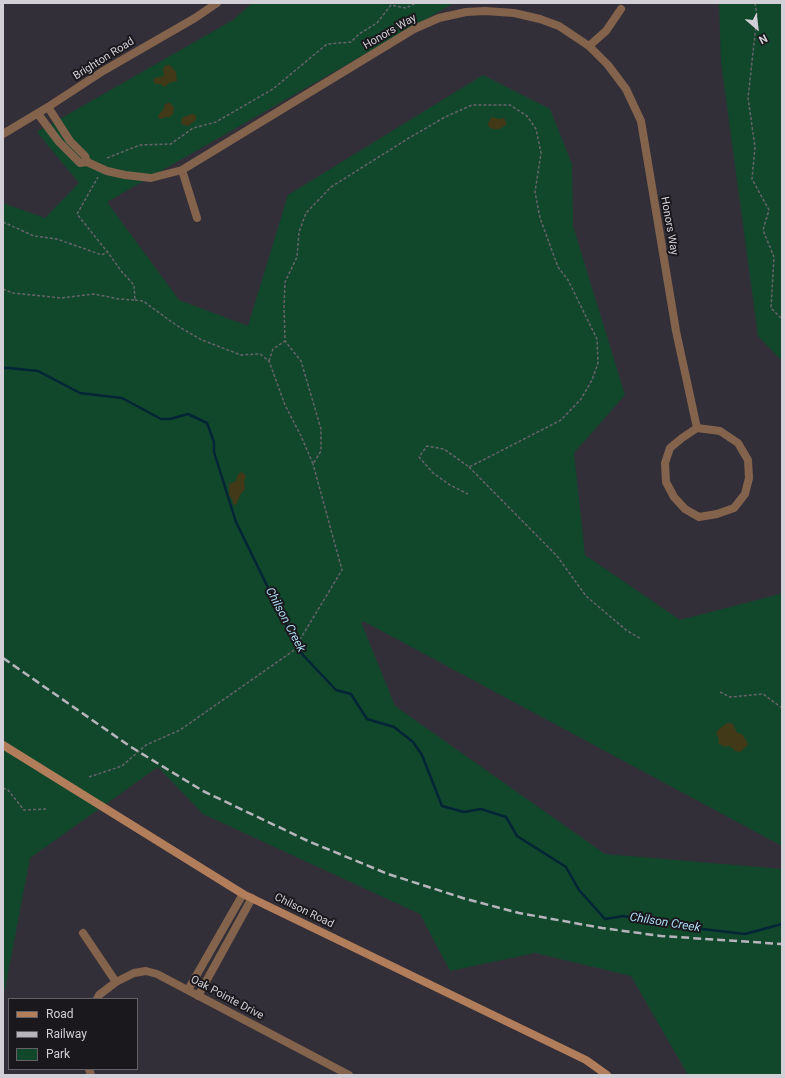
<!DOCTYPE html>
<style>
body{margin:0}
#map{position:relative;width:785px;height:1078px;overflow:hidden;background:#332f38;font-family:Roboto,sans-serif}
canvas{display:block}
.frame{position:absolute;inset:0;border:4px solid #d2d0d6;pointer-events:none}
.legend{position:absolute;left:8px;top:998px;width:130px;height:72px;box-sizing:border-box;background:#1a181c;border:1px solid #646266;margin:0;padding:5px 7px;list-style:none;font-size:12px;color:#d2d0d6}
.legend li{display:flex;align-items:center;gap:8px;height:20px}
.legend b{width:20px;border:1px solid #646266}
.north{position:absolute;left:737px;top:8px;width:40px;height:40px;-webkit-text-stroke:3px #1a181c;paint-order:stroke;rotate:152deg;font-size:11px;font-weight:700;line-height:16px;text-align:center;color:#d2d0d6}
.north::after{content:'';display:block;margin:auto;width:14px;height:18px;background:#d2d0d6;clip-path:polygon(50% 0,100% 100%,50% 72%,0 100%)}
</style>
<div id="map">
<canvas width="785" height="1078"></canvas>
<div class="frame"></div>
<ul class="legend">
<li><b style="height:5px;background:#b27d5a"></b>Road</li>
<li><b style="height:5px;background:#b7b5bb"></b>Railway</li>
<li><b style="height:11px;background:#11482c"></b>Park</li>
</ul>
<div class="north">N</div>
</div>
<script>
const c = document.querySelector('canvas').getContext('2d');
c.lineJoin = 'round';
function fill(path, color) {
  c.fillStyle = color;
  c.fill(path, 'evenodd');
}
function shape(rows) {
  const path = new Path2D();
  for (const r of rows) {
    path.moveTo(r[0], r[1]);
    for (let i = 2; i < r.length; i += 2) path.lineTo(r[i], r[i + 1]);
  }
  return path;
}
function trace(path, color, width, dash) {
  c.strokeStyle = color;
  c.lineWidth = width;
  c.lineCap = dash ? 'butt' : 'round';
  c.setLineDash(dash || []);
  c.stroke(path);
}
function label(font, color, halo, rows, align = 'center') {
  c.font = font + ' Roboto,sans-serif';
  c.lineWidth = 4;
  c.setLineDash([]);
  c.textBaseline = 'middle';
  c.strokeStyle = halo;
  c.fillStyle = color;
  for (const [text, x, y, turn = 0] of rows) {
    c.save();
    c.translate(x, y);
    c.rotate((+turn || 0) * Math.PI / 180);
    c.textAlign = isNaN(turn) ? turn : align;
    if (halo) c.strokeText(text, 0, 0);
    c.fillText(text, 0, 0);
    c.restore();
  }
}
fill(shape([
 [252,3,454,3,107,202,179,300,248,326,288,195,483,75,550,109,572,164,573,226,625,395,574,453,585,555,680,620,780,594,782,591,782,846,363,621,361,622,395,706,605,854,782,869,782,1075,688,1075,631,976,535,953,450,971,420,914,203,814,158,767,30,858,3,999,3,203,45,218,79,183,37,132,233,20],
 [719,3,782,3,782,361,758,336,721,62]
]), '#11482c');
fill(shape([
 [167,65,170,65,176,72,177,81,169,83,165,87,160,84,155,84,153,80,155,78,164,76,163,68],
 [168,103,170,103,174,107,173,114,170,117,166,117,161,119,158,118,159,114,163,110,165,104],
 [191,114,194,114,196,116,196,120,188,126,181,124,182,118],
 [492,117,499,119,504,118,507,124,500,129,492,129,488,126,489,121],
 [242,472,246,476,244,481,245,489,240,495,237,503,235,505,233,504,232,499,229,495,229,484,236,481,238,474],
 [727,723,730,723,733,724,737,733,742,734,746,740,748,745,740,752,735,751,730,746,725,747,718,743,719,739,716,733,718,730]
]), '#413918');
trace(shape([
 [3,368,9,368,38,371,80,393,122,398,161,419,170,419,188,414,207,423,214,442,214,452,236,522,295,643,303,655,336,690,351,694,367,719,394,727,413,742,422,755,442,806,464,812,481,809,506,817,517,836,566,867,579,890,605,919,624,916,685,927,745,934,782,924]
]), '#032535', 2.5);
trace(shape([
 [755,3,757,16,748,98,755,147,752,179,769,210,763,230,774,257,771,308,782,319],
 [107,158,140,145,171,144,193,128,216,122,273,89,327,44,351,42,359,34,377,23,391,5,406,8,416,3],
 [3,222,34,236,57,239,102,255,108,251],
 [3,289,13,293,61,298,94,294,119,299,135,300,134,285,122,272,109,254,77,214,98,177],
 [135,300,143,301,176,325,202,340,241,355,260,354,269,361,285,405,301,436,313,464,321,451,321,429,301,361,285,341,284,307,285,282,297,257,299,232,306,213,331,187,409,138,445,117,472,105,510,105,527,116,536,129,541,153,535,192,540,218,558,267,568,280,597,339,598,363,592,380,581,399,561,420,487,458,469,467,444,449,427,446,419,457,433,473,450,485,468,494],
 [269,361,273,349,285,341],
 [469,467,557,556,586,596,626,630,641,639],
 [720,692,730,697,763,694,782,708],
 [89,777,122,766,146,745,180,730,293,651,342,570,313,464],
 [3,788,8,790,24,810,47,809]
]), '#67636b', 1.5, [3, 2]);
trace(shape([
 [589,46,606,31,621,9],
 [48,107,70,141,85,156,87,162],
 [38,114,59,142,80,163,87,162,107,171,125,175,151,178,182,170,414,29,439,18,466,12,485,11,514,13,540,19,559,26,589,46,608,65,626,89,641,121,676,331,697,428,720,431,738,443,748,460,749,478,745,494,734,508,717,514,699,517,685,509,674,497,666,482,665,463,670,448,682,438,697,428],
 [3,134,48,107,103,71,195,18,217,3],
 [182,170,197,218],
 [83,933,116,982],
 [188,990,243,894],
 [198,996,252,898],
 [97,999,99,995,116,982,134,973,146,971,157,974,349,1075],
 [89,1069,91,1075]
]), '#84634d', 8);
trace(shape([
 [3,745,243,894,586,1060,607,1075]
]), '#b27d5a', 8);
trace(shape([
 [3,658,131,747,203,791,308,841,388,874,466,899,519,913,602,928,661,936,782,944]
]), '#b7b5bb', 2.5, [8, 4]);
label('11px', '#d2d0d6', '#1a181c', [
 ["Honors Way",390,32,-30],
 ["Brighton Road",104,59,-32],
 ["Honors Way",669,226,80],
 ["Chilson Road",304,911,26],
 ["Oak Pointe Drive",227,998,28]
]);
label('italic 12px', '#addbf5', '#1a181c', [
 ["Chilson Creek",285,620,62],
 ["Chilson Creek",665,923,9]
]);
</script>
